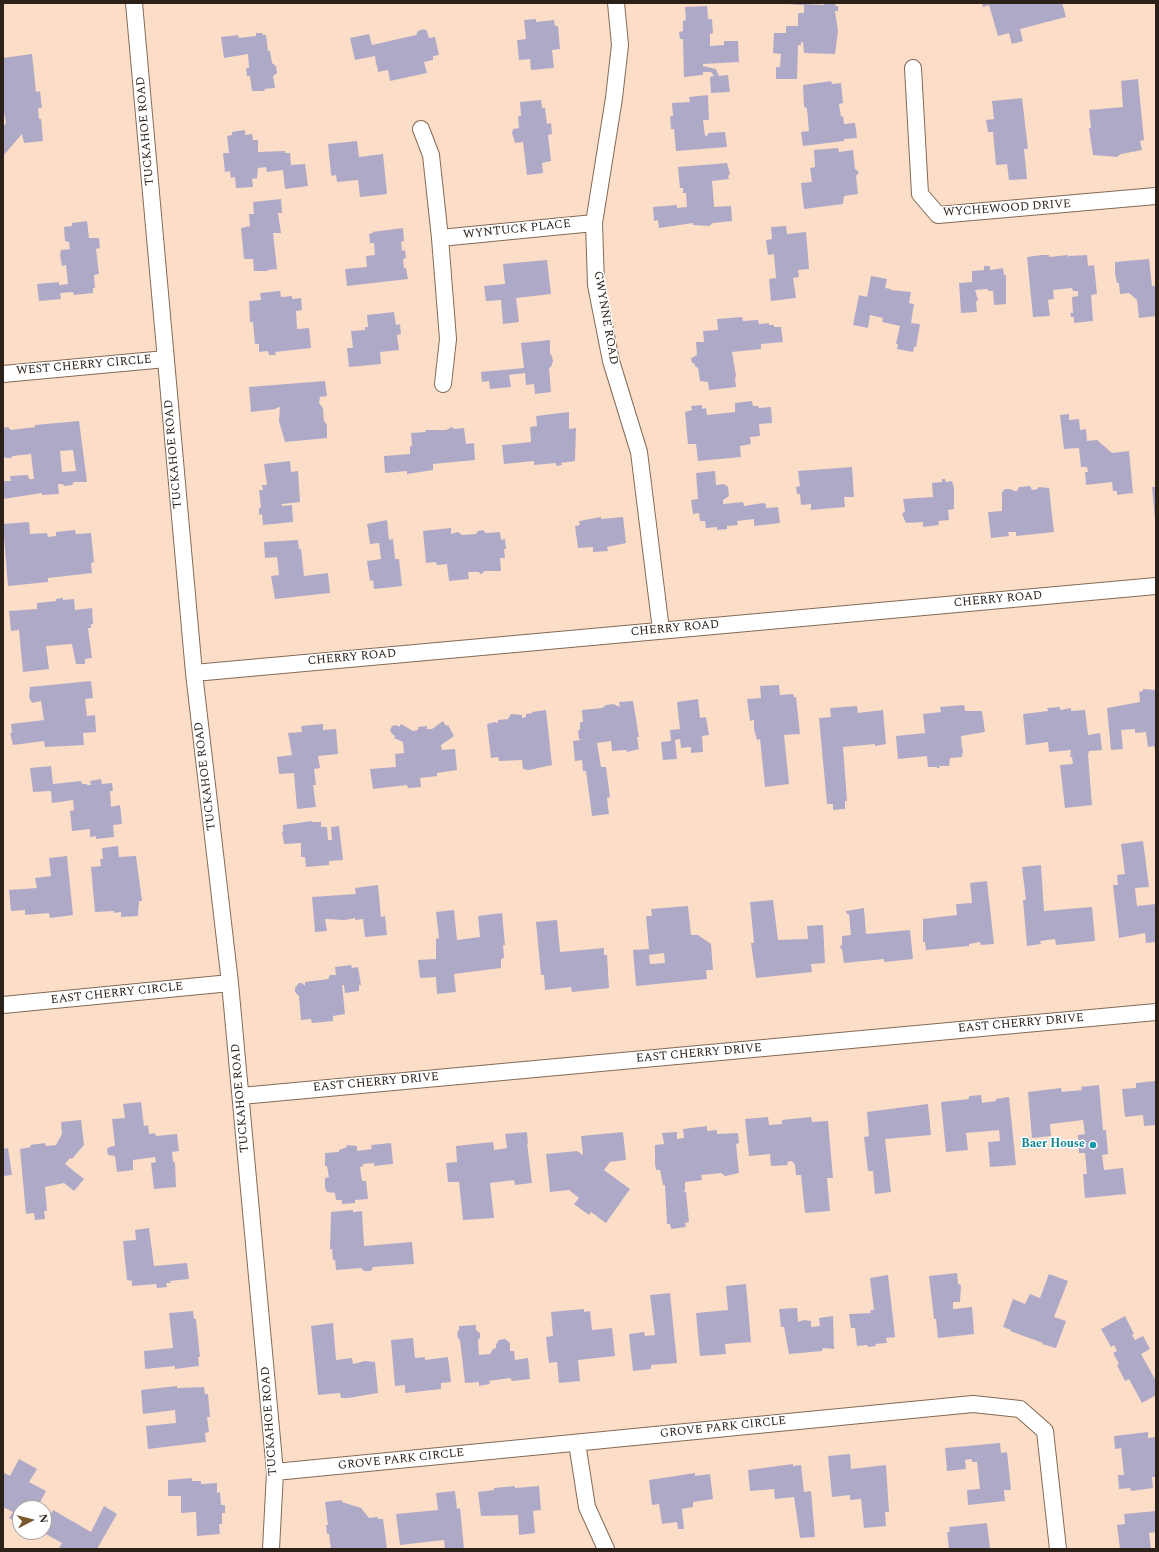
<!DOCTYPE html>
<style>
body{margin:0}
#map{position:relative;width:1159px;height:1552px;overflow:hidden;background:#fcdec8;font-family:Spectral,serif}
canvas{display:block}
.frame{position:absolute;inset:0;border:4px solid #2c2119;pointer-events:none}
.north{position:absolute;left:12px;top:1500px;width:40px;height:40px;box-sizing:border-box;background:#fff;border:1px solid #aba6a3;border-radius:50%;rotate:83deg;font-size:11px;font-weight:700;line-height:16px;text-align:center;color:#2c2119}
.north::after{content:'';display:block;margin:auto;width:14px;height:18px;background:#79582e;clip-path:polygon(50% 0,100% 100%,50% 72%,0 100%)}
</style>
<div id="map">
<canvas width="1159" height="1552"></canvas>
<div class="frame"></div>
<div class="north">N</div>
</div>
<script>
const c = document.querySelector('canvas').getContext('2d');
c.lineJoin = 'round';
function fill(path, color) {
  c.fillStyle = color;
  c.fill(path, 'evenodd');
}
function shape(rows) {
  const path = new Path2D();
  for (const r of rows) {
    path.moveTo(r[0], r[1]);
    for (let i = 2; i < r.length; i += 2) path.lineTo(r[i], r[i + 1]);
  }
  return path;
}
function trace(path, color, width, dash) {
  c.strokeStyle = color;
  c.lineWidth = width;
  c.lineCap = dash ? 'butt' : 'round';
  c.setLineDash(dash || []);
  c.stroke(path);
}
function label(font, color, halo, rows, align = 'center') {
  c.font = font + ' Spectral,serif';
  c.lineWidth = 3;
  c.setLineDash([]);
  c.textBaseline = 'middle';
  c.strokeStyle = halo;
  c.fillStyle = color;
  for (const [text, x, y, turn = 0] of rows) {
    c.save();
    c.translate(x, y);
    c.rotate((+turn || 0) * Math.PI / 180);
    c.textAlign = isNaN(turn) ? turn : align;
    if (halo) c.strokeText(text, 0, 0);
    c.fillText(text, 0, 0);
    c.restore();
  }
}
fill(shape([
 [787,3,824,5,824,3,836,3,835,6,838,6,838,11,835,11,838,31,835,54,804,53,803,42,801,42,801,45,798,45,797,79,776,79,776,67,780,67,781,54,773,53,774,33,786,33,786,26,798,26,798,13,804,13,804,5,787,4],
 [982,3,1062,3,1066,17,1020,29,1023,41,1012,44,1009,33,998,36,989,5,983,7],
 [707,6,708,19,712,19,713,33,710,34,710,46,724,45,724,41,738,41,739,62,703,64,703,66,716,69,719,76,728,75,730,92,711,93,710,77,714,76,711,72,703,72,703,75,684,77,683,39,680,39,679,32,683,31,683,21,686,20,685,7],
 [536,19,536,22,554,20,555,26,558,26,560,49,552,50,554,68,531,70,530,59,519,60,517,40,526,39,524,20],
 [424,29,427,31,429,38,435,37,439,55,433,56,433,60,424,62,427,73,390,81,388,70,378,72,377,65,374,64,376,64,375,56,355,60,350,38,369,34,372,45,416,35,418,31],
 [256,33,262,33,263,35,266,35,268,51,270,51,272,63,276,66,277,73,273,76,275,88,264,89,265,91,252,91,250,76,247,76,246,68,249,68,248,54,224,58,221,37,238,35,239,38,256,36],
 [32,54,36,92,40,91,42,108,38,108,39,119,41,119,43,141,24,143,22,134,3,156,3,127,6,123,3,106,3,58],
 [1138,79,1144,140,1140,141,1142,150,1121,154,1117,157,1093,155,1089,128,1091,128,1089,110,1123,107,1121,81],
 [831,81,832,84,841,83,843,103,839,104,841,117,843,116,844,124,855,123,857,138,844,139,844,141,803,146,801,132,809,131,807,109,804,106,803,85],
 [708,95,709,120,703,120,705,136,708,135,708,133,725,132,727,147,676,151,674,129,671,129,670,116,673,116,672,103,690,102,689,97],
 [1022,98,1028,149,1024,149,1027,179,1009,180,1007,164,996,165,993,132,988,132,986,120,994,119,992,101],
 [541,100,542,108,545,108,547,124,551,123,552,134,548,135,551,161,542,163,543,173,527,175,523,142,515,143,512,133,513,129,519,128,518,116,521,116,520,102],
 [245,130,245,135,252,134,253,140,258,140,258,152,285,151,285,153,290,153,291,165,305,164,308,186,285,189,283,170,267,172,266,167,258,168,257,178,252,179,253,187,236,188,235,177,231,178,230,171,225,172,223,153,229,153,227,136,232,135,232,132],
 [357,141,359,157,383,154,387,194,360,197,358,180,337,182,336,175,332,176,331,174,328,144],
 [838,148,839,152,853,150,855,169,859,172,856,176,858,194,844,196,843,204,804,209,801,183,812,182,810,168,815,167,814,150],
 [727,163,730,174,728,176,729,179,712,181,714,205,714,207,731,206,732,221,713,223,709,226,693,225,693,223,659,228,658,220,654,221,653,207,677,205,677,208,687,207,686,193,683,193,683,188,680,188,678,167],
 [281,199,282,213,278,213,281,233,273,233,277,269,268,270,268,271,254,271,253,259,244,259,241,228,250,226,249,214,254,214,253,202],
 [87,221,89,238,99,238,100,248,96,249,99,274,94,275,95,288,93,288,93,293,74,295,73,292,60,293,61,299,39,301,37,284,59,282,59,285,68,284,66,265,62,266,60,255,61,250,70,249,69,242,65,241,64,227,72,226,72,223],
 [786,226,787,234,806,232,809,269,798,270,799,277,793,278,796,298,771,301,769,279,776,278,774,254,768,255,766,240,772,239,771,227],
 [403,228,404,241,401,242,402,251,405,250,406,258,403,259,404,268,406,268,408,279,347,286,345,269,367,267,366,256,375,255,374,243,370,243,369,234,373,233,372,232],
 [1042,255,1049,255,1049,257,1068,255,1069,259,1069,256,1087,255,1088,266,1094,265,1097,294,1091,295,1093,321,1074,323,1074,317,1071,317,1070,313,1073,313,1072,297,1078,296,1078,291,1073,291,1072,288,1053,290,1054,299,1048,300,1050,316,1033,317,1027,257],
 [1149,259,1152,286,1156,286,1156,316,1139,318,1137,300,1129,293,1120,294,1119,283,1117,283,1115,274,1115,262],
 [547,260,551,294,516,298,519,322,503,324,501,300,486,301,484,286,505,284,503,264],
 [984,266,990,266,990,270,1003,268,1004,275,1006,275,1006,304,994,305,993,291,989,291,987,289,975,290,978,300,976,302,977,312,961,313,959,283,972,282,972,271,984,270],
 [871,276,887,279,885,288,891,289,890,290,911,292,909,303,914,304,911,323,920,324,916,347,914,347,913,352,897,349,898,344,896,344,900,326,882,322,883,318,870,315,868,328,853,325,859,295,867,297],
 [280,291,281,297,292,296,292,299,301,298,302,310,296,311,297,329,309,328,311,348,275,352,276,355,269,355,268,351,259,352,259,344,255,344,253,322,250,322,249,301,261,300,260,293],
 [394,312,396,325,400,324,401,334,397,335,399,350,380,352,381,364,349,367,347,348,353,348,351,331,365,330,365,327,368,327,367,315],
 [742,317,743,321,758,320,759,324,769,323,769,325,774,325,774,327,781,327,783,342,761,344,761,349,732,352,736,376,735,378,736,387,709,390,708,382,700,381,698,368,695,366,694,363,692,363,691,358,697,355,696,342,704,342,703,331,718,330,717,319],
 [550,340,550,354,552,356,553,361,551,367,549,368,551,392,535,394,534,384,526,385,525,373,509,375,511,387,490,389,489,381,482,382,481,372,524,368,521,343],
 [325,381,327,396,320,397,319,403,323,408,324,421,327,425,327,438,285,442,279,421,280,407,276,408,276,409,251,412,249,387],
 [752,401,753,406,758,406,759,408,771,407,772,423,759,424,760,436,750,437,751,444,740,446,741,457,698,461,696,444,688,444,685,412,692,410,691,406,702,405,702,409,706,408,707,415,735,412,735,403],
 [569,412,569,429,576,428,575,461,561,463,562,465,556,466,556,463,534,465,534,461,504,464,502,445,531,442,530,427,537,426,536,416],
 [1069,414,1069,420,1079,419,1080,430,1086,429,1087,441,1097,440,1112,453,1129,451,1133,493,1117,495,1117,491,1113,491,1112,482,1086,485,1085,472,1088,472,1087,467,1081,467,1079,448,1064,449,1060,415],
 [79,421,87,482,74,482,72,485,65,486,62,484,58,484,59,494,42,495,42,493,3,499,3,481,11,481,10,476,28,475,29,479,34,479,31,454,13,456,11,458,7,458,3,457,3,428,8,427,11,430,35,427,35,425],
 [73,450,76,471,62,472,60,451],
 [452,427,454,429,464,428,466,444,474,443,475,460,433,464,433,470,407,474,407,471,385,473,384,456,410,454,410,446,412,446,411,433,425,432,426,430,446,430],
 [290,461,291,472,298,471,300,502,282,504,282,506,292,505,293,522,263,525,262,514,259,515,259,508,261,508,259,490,263,490,262,485,267,485,264,464],
 [852,467,854,497,844,497,845,507,811,510,811,504,801,505,800,494,797,494,796,487,800,486,798,471],
 [715,471,716,485,724,484,728,487,729,496,723,500,723,504,743,502,744,506,763,503,766,504,766,508,778,507,780,523,754,526,754,519,737,521,738,525,727,526,727,529,717,530,717,527,706,528,705,521,700,521,699,513,693,514,691,500,698,499,696,473],
 [942,479,945,479,946,482,952,481,954,488,954,509,948,510,949,520,938,521,939,525,923,527,923,522,906,523,902,514,905,511,903,499,933,497,932,483,942,482],
 [1030,486,1032,490,1037,489,1039,487,1049,488,1054,532,1016,536,1016,532,1008,532,1009,536,991,538,988,512,1002,511,1002,492,1005,489,1011,489,1014,491,1017,491,1019,487],
 [1152,487,1156,487,1156,519,1155,519],
 [601,517,601,519,623,517,626,543,607,547,608,551,593,552,593,547,578,548,575,526,580,525,579,521],
 [387,520,389,540,393,539,395,559,399,559,402,586,374,589,373,580,370,581,367,561,381,559,379,543,370,544,367,524],
 [29,522,30,534,47,533,48,537,56,536,56,532,75,530,76,534,91,533,94,562,91,563,92,573,48,578,48,582,8,586,3,524],
 [451,528,451,534,458,532,462,535,476,534,478,531,483,530,486,533,500,532,501,540,505,539,506,549,504,549,505,558,500,558,501,571,484,571,483,573,480,574,479,572,468,572,469,579,449,581,447,564,437,565,436,562,426,563,423,531],
 [298,540,299,549,301,549,304,576,328,573,330,593,275,599,271,576,279,575,277,557,265,558,264,542],
 [63,598,63,600,74,599,75,610,92,608,93,624,91,624,91,628,88,628,92,658,85,659,85,664,76,664,72,644,46,646,49,669,23,672,19,630,11,631,9,611,37,609,37,603,56,601,56,599],
 [91,681,93,698,85,699,87,716,95,715,96,732,83,733,84,745,45,747,44,741,13,745,10,733,12,733,11,724,44,720,41,701,32,703,29,697,30,687],
 [779,685,780,695,793,694,794,697,796,697,800,734,784,735,789,784,765,787,760,739,757,740,754,729,754,720,750,721,747,699,761,698,760,686],
 [1143,689,1156,690,1156,754,1154,746,1148,747,1146,732,1135,733,1135,729,1121,730,1123,749,1111,750,1107,708,1140,702,1139,692,1143,691],
 [698,699,700,718,706,717,709,735,702,736,703,752,691,753,691,747,681,748,680,739,675,740,677,759,663,760,661,742,671,741,670,730,680,729,677,702],
 [633,701,639,737,637,737,639,749,627,752,626,750,612,751,611,741,597,743,601,767,606,767,610,797,607,798,609,814,592,816,586,771,583,771,582,760,575,761,573,741,581,740,579,739,578,730,580,730,580,722,583,722,582,710,602,708,606,705,613,704,620,707,619,702],
 [964,705,965,711,982,711,985,732,961,736,962,748,963,749,962,757,950,758,949,766,939,766,940,768,937,768,937,767,928,767,927,756,898,759,896,736,925,733,923,714,941,712,940,707],
 [857,706,858,713,883,710,886,744,875,746,875,744,843,747,847,801,845,801,845,809,833,810,833,804,827,804,819,718,831,717,830,708],
 [1060,707,1060,710,1071,708,1071,711,1085,710,1088,735,1100,733,1102,750,1089,751,1088,755,1092,805,1065,808,1060,765,1073,764,1072,757,1070,757,1071,750,1049,752,1048,742,1026,745,1023,714,1048,711,1047,708],
 [546,710,552,765,529,770,523,769,522,760,499,761,498,757,491,758,487,724,495,722,498,723,498,720,508,719,511,714,522,715,522,718,526,717,526,714,532,713,532,712],
 [443,721,446,726,448,725,454,736,441,745,442,750,455,749,457,770,437,773,437,776,420,778,421,787,408,788,407,785,373,789,370,769,396,767,395,754,404,753,403,742,394,738,395,736,392,734,390,730,392,726,396,725,399,727,401,724,413,731,418,730,418,727,427,726,427,729,432,729],
 [323,724,323,730,336,729,338,754,318,756,320,768,314,769,316,785,313,785,316,807,297,809,294,773,279,774,277,757,292,755,288,733,302,732,301,726],
 [51,766,53,784,81,781,82,784,87,784,87,785,91,785,90,781,101,779,102,784,112,783,113,791,110,791,111,807,120,805,122,824,113,825,114,837,96,839,96,836,90,837,90,829,72,831,70,811,74,810,73,800,52,803,51,791,33,792,30,768],
 [312,821,312,822,321,822,321,827,327,827,328,840,332,840,331,827,339,826,343,860,329,861,329,865,306,867,305,857,301,857,301,843,284,844,282,832,283,832,283,825],
 [1143,841,1149,887,1135,888,1137,906,1156,904,1156,942,1146,943,1145,933,1119,938,1113,885,1118,885,1117,875,1125,874,1121,844],
 [118,846,119,857,136,856,142,901,139,901,138,916,121,917,121,912,114,913,114,911,95,912,91,867,101,866,100,859,103,859,102,848],
 [67,856,73,915,50,918,49,913,25,915,25,910,11,911,9,890,37,888,35,878,51,876,49,858],
 [1041,865,1044,911,1092,907,1095,941,1056,945,1055,939,1040,941,1041,944,1027,946,1023,900,1026,900,1022,867],
 [987,881,994,944,981,945,980,942,969,944,969,946,926,950,925,942,923,942,923,919,957,915,956,904,972,903,970,883],
 [378,885,381,917,385,916,387,935,365,937,363,919,355,920,355,918,345,920,325,919,327,931,315,932,312,897,356,894,355,888],
 [773,900,778,940,808,939,807,926,823,925,825,963,811,964,812,972,756,978,751,943,754,943,750,902],
 [688,906,691,935,698,935,711,944,713,970,706,970,707,979,636,986,633,950,649,949,646,916,652,916,651,909],
 [664,953,665,963,650,964,649,955],
 [864,908,866,934,910,930,913,959,884,962,884,959,844,963,842,949,841,949,840,946,842,945,842,936,851,935,849,914,847,914,846,911],
 [454,910,457,940,480,937,478,916,502,913,505,945,503,945,504,958,501,959,501,968,454,974,456,992,437,994,436,977,420,978,418,960,436,959,436,939,439,938,436,912],
 [557,920,560,952,604,948,604,955,607,955,609,988,572,992,571,987,545,990,544,975,541,975,536,922],
 [351,965,352,968,358,967,361,985,359,985,359,991,345,993,344,985,342,985,345,1014,333,1016,333,1021,312,1023,311,1019,301,1020,299,996,295,992,295,988,299,983,302,983,305,986,305,982,328,979,330,975,336,975,335,967],
 [1155,1081,1156,1125,1144,1126,1143,1115,1125,1117,1122,1089,1136,1088,1136,1083],
 [1099,1085,1103,1130,1106,1130,1108,1154,1102,1155,1104,1170,1123,1168,1126,1194,1085,1198,1083,1174,1087,1174,1085,1153,1079,1153,1078,1135,1085,1134,1083,1120,1050,1124,1051,1136,1032,1138,1028,1092,1061,1088,1062,1092,1082,1090,1081,1087],
 [981,1095,982,1103,996,1101,996,1099,1009,1097,1016,1165,990,1167,988,1142,1000,1141,999,1130,966,1133,968,1150,946,1152,941,1102,969,1099,969,1096],
 [141,1102,144,1126,148,1125,149,1134,155,1133,156,1136,177,1134,179,1151,172,1152,173,1161,175,1163,176,1187,154,1189,151,1163,156,1162,155,1157,133,1160,133,1170,117,1172,115,1156,108,1155,107,1149,109,1147,115,1146,112,1119,125,1118,123,1104],
 [928,1104,931,1135,885,1139,891,1192,875,1194,873,1171,868,1171,864,1137,869,1136,867,1112],
 [768,1117,769,1125,782,1124,782,1120,811,1117,812,1122,828,1121,833,1178,827,1178,830,1211,805,1213,801,1175,796,1175,795,1165,792,1161,787,1162,788,1165,771,1166,770,1154,749,1156,745,1119],
 [81,1120,84,1145,72,1159,70,1158,65,1164,84,1179,74,1191,64,1183,45,1187,47,1211,44,1211,45,1219,35,1220,34,1213,26,1214,20,1149,31,1147,30,1145,45,1143,46,1146,56,1145,62,1134,61,1122],
 [707,1126,707,1131,717,1130,717,1134,738,1133,739,1143,736,1144,739,1173,725,1176,721,1173,701,1175,702,1180,685,1182,685,1190,684,1192,686,1192,689,1222,685,1223,686,1227,671,1229,670,1224,667,1224,665,1185,663,1185,660,1170,656,1170,655,1164,655,1145,664,1144,662,1133,677,1132,677,1139,684,1138,683,1129],
 [527,1132,528,1144,527,1143,532,1183,515,1185,514,1180,490,1183,494,1218,463,1220,459,1182,448,1182,446,1163,457,1162,456,1146,493,1142,494,1150,507,1148,505,1134],
 [623,1132,626,1160,610,1162,604,1170,630,1189,606,1223,591,1212,589,1215,574,1204,579,1198,569,1190,550,1192,546,1154,577,1151,583,1155,581,1136],
 [391,1143,393,1164,374,1166,374,1163,363,1164,363,1166,360,1167,362,1181,366,1181,368,1199,355,1200,355,1203,342,1204,342,1200,336,1200,335,1193,327,1192,325,1188,325,1178,329,1177,327,1166,325,1166,325,1153,339,1152,339,1150,347,1147,346,1145,357,1146,357,1151,372,1149,371,1145],
 [8,1148,12,1175,3,1176,3,1149],
 [353,1210,353,1212,362,1211,364,1246,412,1242,414,1264,373,1267,371,1271,364,1271,361,1268,336,1270,335,1260,333,1260,332,1249,330,1249,331,1212],
 [149,1228,154,1266,187,1263,189,1279,170,1281,171,1283,166,1283,167,1287,157,1288,156,1284,132,1286,132,1281,127,1280,123,1241,136,1240,135,1230],
 [957,1273,958,1284,961,1285,960,1302,953,1302,953,1309,972,1307,974,1334,938,1338,936,1319,934,1319,929,1276],
 [1049,1274,1068,1281,1054,1317,1066,1321,1056,1348,1042,1344,1043,1343,1010,1331,1011,1330,1003,1327,1013,1299,1025,1304,1030,1294,1040,1298],
 [888,1275,895,1337,886,1338,887,1343,875,1344,876,1346,868,1347,867,1345,857,1346,855,1328,851,1328,849,1314,871,1313,870,1310,874,1310,870,1278],
 [746,1284,751,1342,725,1344,726,1354,700,1356,696,1313,728,1310,726,1286],
 [670,1293,677,1363,651,1365,651,1369,633,1371,629,1334,644,1332,645,1336,655,1335,650,1295],
 [797,1308,798,1322,804,1320,811,1321,811,1327,820,1326,819,1318,833,1316,834,1349,823,1348,822,1351,789,1354,784,1327,781,1327,779,1309],
 [584,1309,584,1312,590,1311,592,1330,612,1328,615,1356,578,1360,580,1381,559,1383,557,1362,549,1363,546,1337,553,1336,551,1312],
 [193,1311,194,1319,196,1319,200,1357,198,1357,199,1366,175,1369,175,1366,145,1369,144,1351,173,1348,169,1313],
 [1125,1316,1134,1334,1132,1335,1135,1340,1143,1336,1150,1349,1141,1354,1156,1381,1156,1395,1142,1403,1129,1379,1125,1381,1117,1365,1119,1364,1113,1353,1117,1351,1114,1345,1111,1347,1101,1329],
 [333,1323,336,1360,352,1358,353,1364,365,1361,375,1362,378,1393,348,1398,341,1398,340,1393,318,1395,311,1326],
 [476,1325,476,1330,480,1333,480,1338,478,1340,479,1355,490,1354,493,1349,496,1348,496,1345,499,1340,505,1339,510,1343,510,1351,514,1351,515,1360,528,1358,530,1379,512,1381,510,1378,489,1381,490,1384,479,1386,479,1382,465,1383,460,1340,458,1338,457,1332,459,1330,459,1326],
 [413,1338,415,1358,425,1357,425,1360,448,1357,451,1382,441,1383,441,1389,405,1393,405,1385,395,1386,391,1340],
 [177,1386,177,1388,204,1387,205,1394,208,1394,210,1417,207,1417,209,1432,205,1433,206,1442,148,1449,146,1426,176,1423,175,1410,143,1414,141,1390],
 [1148,1432,1148,1438,1156,1437,1156,1477,1152,1477,1153,1488,1131,1491,1130,1488,1119,1489,1118,1475,1124,1475,1121,1448,1115,1449,1114,1436],
 [1000,1443,1001,1453,1007,1452,1011,1490,1004,1490,1005,1501,968,1505,967,1490,980,1489,977,1462,972,1462,972,1459,965,1460,966,1469,947,1471,945,1448],
 [850,1454,851,1469,886,1465,889,1512,885,1512,886,1526,864,1528,861,1499,850,1500,850,1495,832,1497,828,1456],
 [19,1459,37,1469,29,1482,46,1491,37,1508,20,1508,20,1524,9,1518,13,1512,3,1507,3,1472,10,1476],
 [793,1464,793,1466,801,1465,804,1492,811,1491,815,1537,800,1538,794,1497,775,1499,774,1489,750,1491,748,1470],
 [695,1473,695,1476,710,1474,713,1499,693,1502,693,1507,682,1509,684,1529,678,1529,677,1522,662,1524,659,1504,652,1505,649,1480],
 [192,1478,192,1481,201,1481,201,1484,217,1483,217,1493,220,1492,221,1505,225,1505,225,1513,222,1513,222,1524,219,1524,220,1534,197,1536,196,1512,181,1513,181,1496,168,1496,168,1480],
 [515,1486,515,1488,539,1486,541,1510,533,1511,535,1533,519,1535,518,1515,481,1516,478,1492,494,1490,494,1488],
 [455,1491,457,1509,460,1508,464,1549,445,1549,444,1540,400,1545,396,1514,438,1510,436,1493],
 [342,1500,342,1502,361,1508,369,1518,378,1517,378,1519,383,1519,387,1549,331,1549,329,1534,327,1534,326,1525,328,1525,325,1502],
 [104,1506,117,1514,97,1549,60,1549,59,1548,62,1543,42,1532,44,1532,44,1527,53,1510,91,1532],
 [1156,1511,1156,1532,1149,1533,1151,1549,1120,1549,1117,1525,1125,1524,1124,1514],
 [987,1523,990,1549,949,1549,947,1532,950,1532,949,1527]
]), '#afa9c8');
const street = shape([
 [134,3,194,673,230,983,275,1472,271,1549],
 [616,3,620,45,614,98,594,223,596,285,611,361,639,452,661,630],
 [913,68,920,194,938,215,1156,196],
 [421,129,431,155,440,238,448,339,443,384],
 [440,238,594,223],
 [3,374,166,359],
 [194,673,1156,586],
 [3,1005,230,983],
 [241,1096,1156,1012],
 [577,1443,587,1507,606,1549],
 [275,1472,973,1404,1020,1409,1045,1431,1058,1549]
]);
trace(street, '#836a56', 18);
trace(street, '#fff', 16);
for (const [x, y, r, color] of [
 [1093,1145,4,"#0f9aa8"]
]) {
  const dot = new Path2D();
  dot.arc(x, y, r, 0, 2 * Math.PI);
  c.fillStyle = color;
  c.fill(dot);
  trace(dot, '#fff', 1.5);
}
label('12px', '#2c2119', '#fff', [
 ["TUCKAHOE ROAD",146,131,-95],
 ["WYCHEWOOD DRIVE",1007,209,-4],
 ["WYNTUCK PLACE",517,230,-6],
 ["GWYNNE ROAD",605,318,80],
 ["WEST CHERRY CIRCLE",84,366,-5],
 ["TUCKAHOE ROAD",174,454,-95],
 ["CHERRY ROAD",998,600,-5],
 ["CHERRY ROAD",675,629,-5],
 ["CHERRY ROAD",352,658,-5],
 ["TUCKAHOE ROAD",206,776,-97],
 ["EAST CHERRY CIRCLE",117,994,-6],
 ["EAST CHERRY DRIVE",1021,1024,-5],
 ["EAST CHERRY DRIVE",699,1054,-5],
 ["EAST CHERRY DRIVE",376,1083,-5],
 ["TUCKAHOE ROAD",241,1098,-95],
 ["TUCKAHOE ROAD",270,1421,-94],
 ["GROVE PARK CIRCLE",723,1428,-6],
 ["GROVE PARK CIRCLE",401,1460,-6]
]);
label('bold 12px', '#0d838f', '#fff', [
 ["Baer House",1085,1145]
], 'right');
</script>
